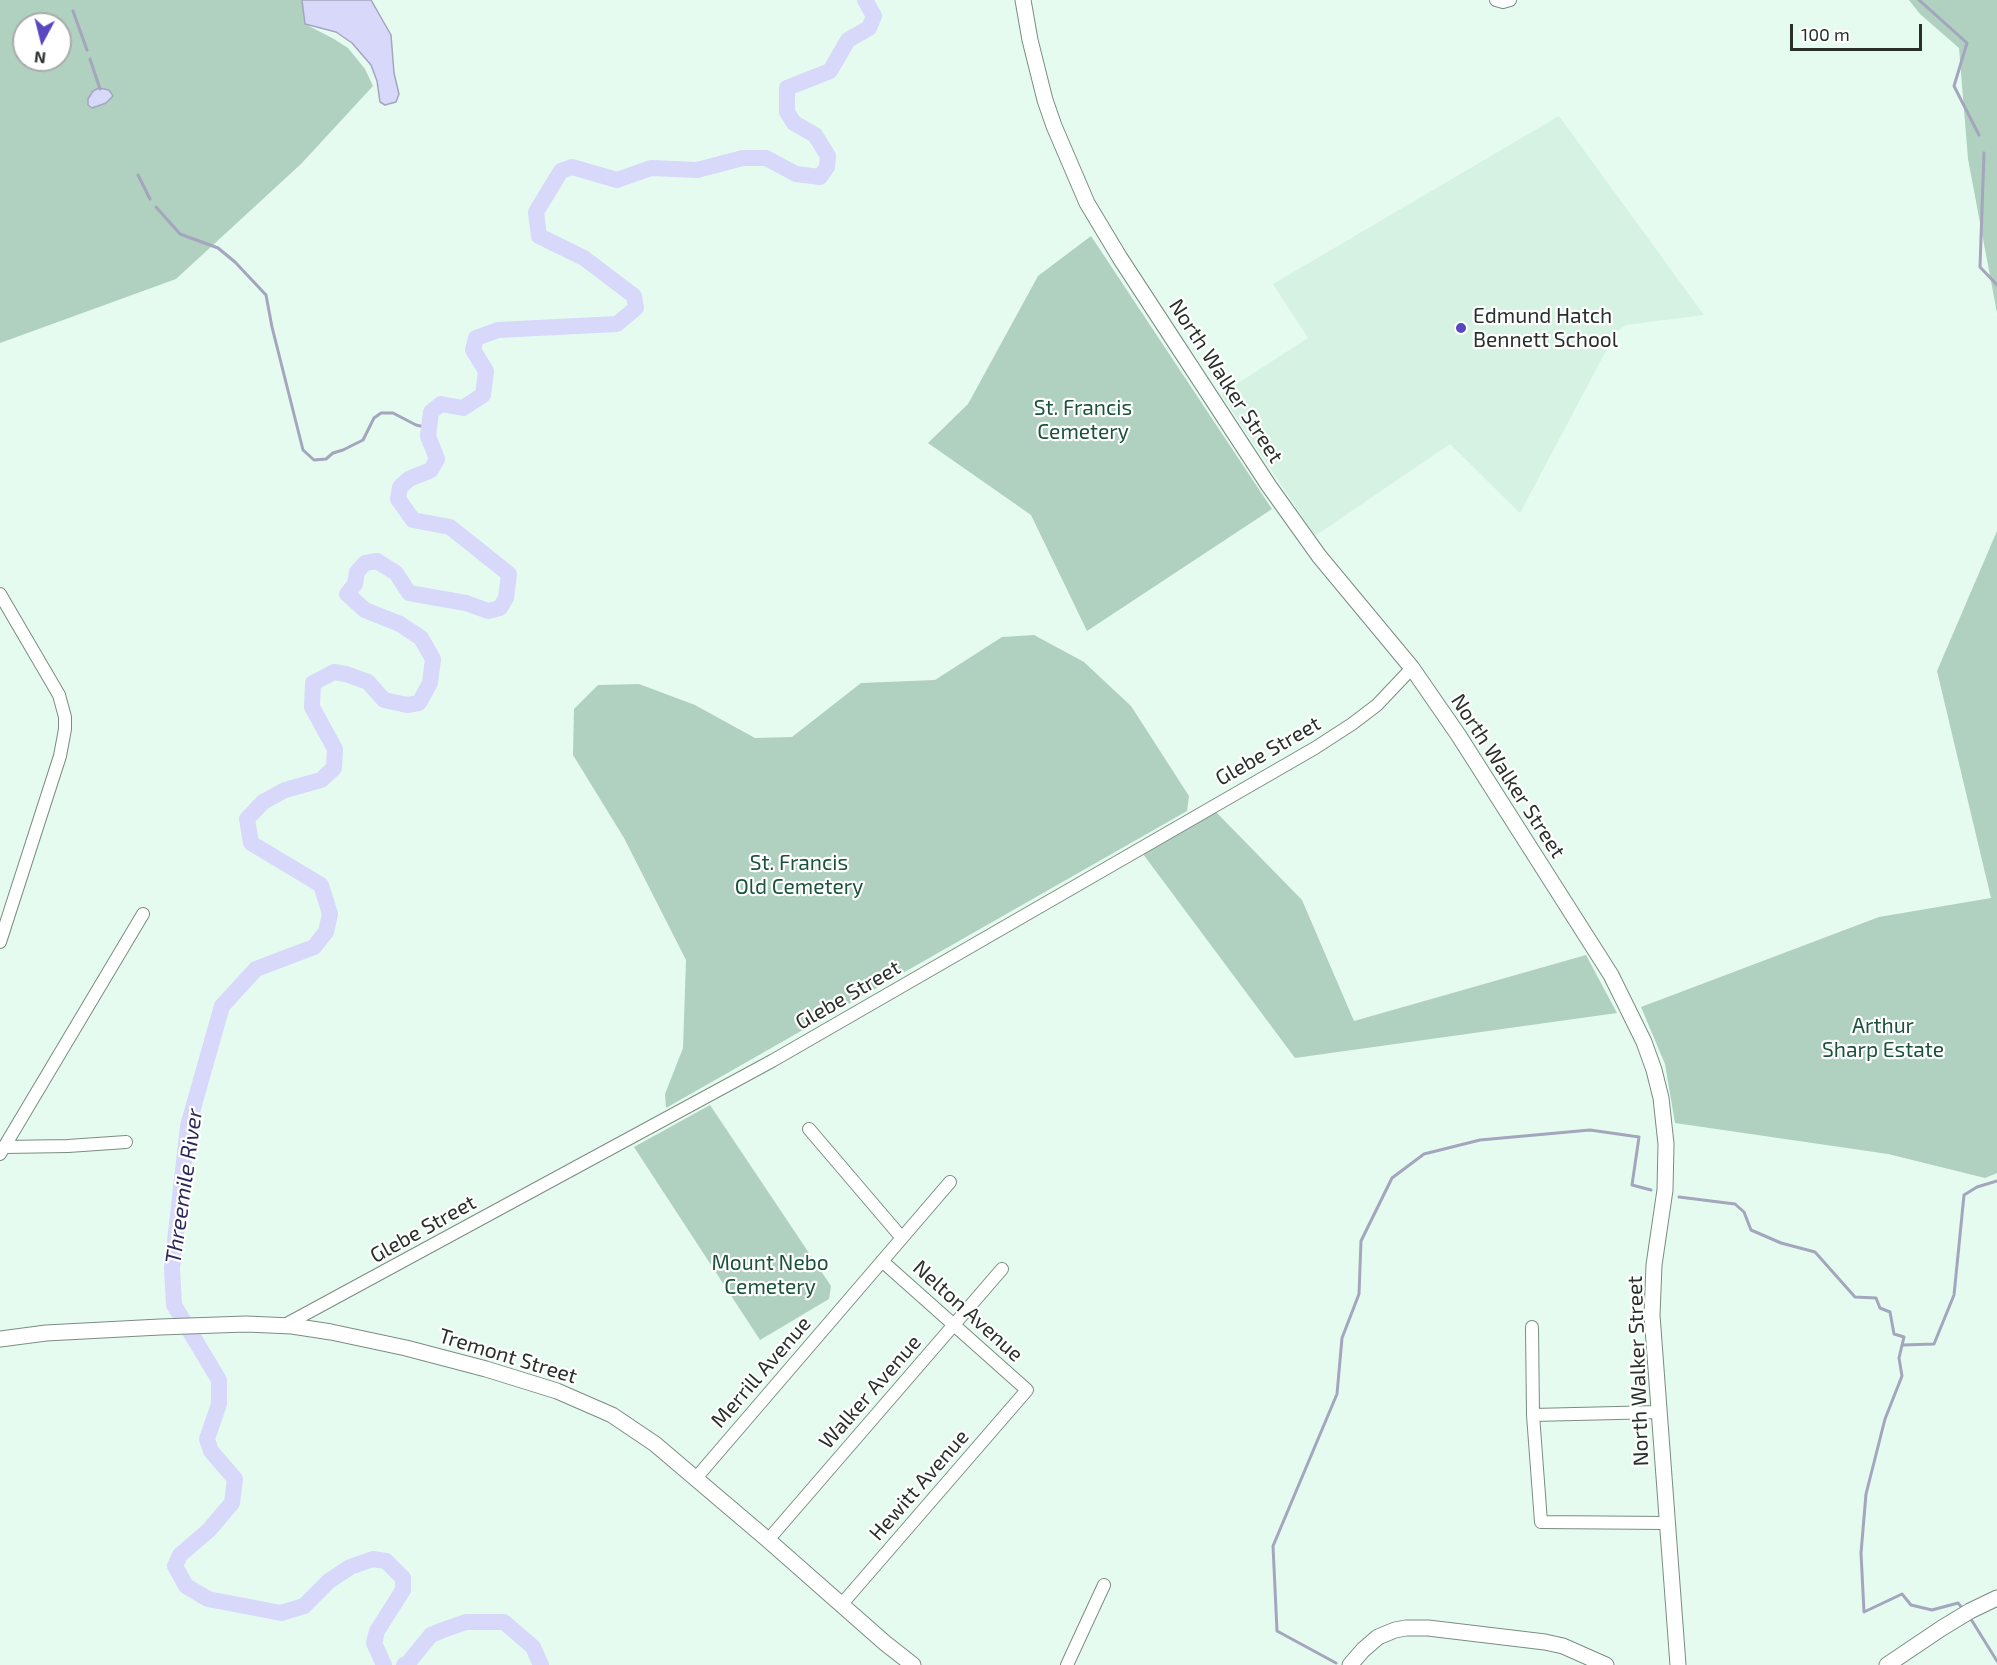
<!DOCTYPE html>
<style>
body{margin:0}
#map{position:relative;width:1997px;height:1665px;overflow:hidden;background:#e6fbf0;font-family:"Exo 2",sans-serif}
canvas{display:block}
.north{position:absolute;left:12px;top:12px;width:60px;height:60px;box-sizing:border-box;background:#fff;border:2px solid #a9acab;border-radius:50%;rotate:187deg;font-size:16px;font-weight:700;line-height:24px;text-align:center;color:#29302c}
.north::after{content:'';display:block;margin:auto;width:21px;height:27px;background:#5947bf;clip-path:polygon(50% 0,100% 100%,50% 72%,0 100%)}
.scale{position:absolute;left:1790px;top:24px;width:132px;height:27px;box-sizing:border-box;border:3px solid #29302c;border-top:0;padding-left:8px;font-size:18px;line-height:21px;white-space:nowrap;color:#29302c;-webkit-text-stroke:4px #fff;paint-order:stroke}
</style>
<div id="map">
<canvas width="1997" height="1665"></canvas>
<div class="north">N</div>
<div class="scale">100 m</div>
</div>
<script>
const c = document.querySelector('canvas').getContext('2d');
c.lineJoin = 'round';
function fill(path, color) {
  c.fillStyle = color;
  c.fill(path, 'evenodd');
}
function shape(rows) {
  const path = new Path2D();
  for (const r of rows) {
    path.moveTo(r[0], r[1]);
    for (let i = 2; i < r.length; i += 2) path.lineTo(r[i], r[i + 1]);
  }
  return path;
}
function trace(path, color, width, dash) {
  c.strokeStyle = color;
  c.lineWidth = width;
  c.lineCap = dash ? 'butt' : 'round';
  c.setLineDash(dash || []);
  c.stroke(path);
}
function label(font, color, halo, rows, align = 'center') {
  c.font = font + ' "Exo 2",sans-serif';
  c.lineWidth = 4.5;
  c.setLineDash([]);
  c.textBaseline = 'middle';
  c.strokeStyle = halo;
  c.fillStyle = color;
  for (const [text, x, y, turn = 0] of rows) {
    c.save();
    c.translate(x, y);
    c.rotate((+turn || 0) * Math.PI / 180);
    c.textAlign = isNaN(turn) ? turn : align;
    if (halo) c.strokeText(text, 0, 0);
    c.fillText(text, 0, 0);
    c.restore();
  }
}
fill(shape([
 [1559,116,1704,315,1626,325,1616,332,1520,513,1450,444,1315,536,1221,394,1308,338,1273,284]
]), '#d5f2e3');
fill(shape([
 [0,0,302,0,305,24,334,39,348,48,365,69,373,86,301,164,176,279,0,343],
 [24,24,60,24,60,60,24,60],
 [1909,0,1997,0,1997,313,1968,159,1959,48,1920,14],
 [1091,236,1272,509,1087,631,1031,515,928,443,968,404,1038,276],
 [1997,531,1997,1173,1985,1178,1888,1154,1675,1123,1665,1064,1641,1007,1879,917,1991,898,1937,671],
 [1034,635,1084,662,1131,706,1189,796,1187,811,666,1108,665,1094,683,1048,686,960,624,838,573,755,574,709,598,685,639,684,695,705,755,738,792,737,861,683,935,680,1002,637],
 [1216,812,1302,900,1354,1021,1586,955,1617,1013,1295,1058,1143,854],
 [710,1105,831,1286,829,1299,760,1340,634,1147]
]), '#b0d0c0');
const water = shape([
 [302,0,371,0,391,35,394,73,399,94,396,102,385,105,380,102,377,81,371,65,352,43,336,32,305,24,302,0],
 [99,88,109,90,113,96,106,103,92,108,88,105,88,99,93,91,99,88]
]);
fill(water, '#d7d8fa');
trace(water, '#a3a6bc', 1.5);
trace(shape([
 [1919,0,1967,43,1954,86,1979,135],
 [73,11,87,50],
 [90,59,100,89],
 [1984,153,1980,267,1997,285],
 [138,175,150,199],
 [156,207,180,234,218,248,235,262,266,295,272,327,303,450,314,460,326,459,333,453,343,450,363,440,374,418,381,413,393,413,416,425,429,428],
 [1679,1197,1735,1204,1744,1212,1751,1230,1781,1243,1815,1252,1855,1297,1876,1298,1880,1308,1890,1312,1894,1334,1904,1337,1899,1358,1902,1376,1885,1419,1866,1494,1861,1553,1864,1612,1902,1594,1911,1605,1932,1610,1958,1603,1963,1609],
 [1903,1345,1934,1344,1954,1295,1964,1195,1977,1187,1997,1181],
 [1969,1616,1997,1661],
 [1336,1663,1277,1631,1273,1546,1337,1394,1342,1338,1359,1294,1361,1241,1392,1178,1424,1154,1480,1140,1590,1130,1639,1137,1632,1185,1651,1190]
]), '#a3a6bc', 3);
trace(shape([
 [384,1665,374,1643,377,1631,403,1590,403,1578,386,1561,373,1559,350,1567,329,1581,304,1606,281,1613,208,1599,186,1586,175,1566,180,1555,209,1530,232,1503,235,1479,211,1451,207,1439,219,1404,219,1380,174,1305,172,1268,188,1126,222,1006,256,969,314,947,326,932,330,914,321,885,251,843,247,819,263,802,285,790,321,780,334,768,335,749,312,707,313,683,334,672,346,674,368,682,384,700,407,705,419,703,430,683,433,659,421,638,400,624,365,610,347,594,355,584,357,572,365,563,377,561,396,573,409,593,466,603,488,611,500,608,506,598,509,574,450,527,413,520,398,499,400,487,409,479,431,470,437,459,428,436,431,412,441,404,463,408,483,395,486,371,473,350,476,338,498,330,617,324,636,308,634,296,584,258,539,236,536,212,561,171,572,167,617,180,651,168,697,170,743,158,766,158,796,174,820,177,827,167,828,156,815,135,794,123,787,112,787,88,830,71,848,40,869,28,874,16,865,0],
 [404,1665,408,1663,431,1635,443,1630,466,1622,504,1622,533,1647,541,1665]
]), '#d7d8fa', 16);
const minor = shape([
 [1496,0,1503,2,1510,0],
 [0,594,59,695,65,717,65,729,60,756,0,942],
 [809,1129,902,1238],
 [4,1147,68,1146,126,1142],
 [0,1154,143,914],
 [283,1326,772,1061,1315,748,1352,724,1377,705,1412,668],
 [1532,1327,1533,1415],
 [1659,1412,1533,1415,1541,1522,1667,1523],
 [696,1478,950,1182],
 [768,1540,1002,1269],
 [841,1605,1027,1390,882,1261],
 [1067,1665,1104,1585]
]);
const major = shape([
 [1023,0,1030,40,1045,100,1054,126,1087,203,1120,258,1269,486,1319,556,1412,668,1459,736,1611,975,1644,1042,1654,1070,1661,1098,1666,1144,1665,1190,1654,1265,1652,1315,1678,1665],
 [0,1339,46,1333,160,1327,246,1324,292,1326,331,1332,406,1348,486,1369,557,1391,612,1415,655,1444,768,1540,885,1643,913,1665],
 [1350,1665,1363,1650,1378,1637,1395,1630,1406,1628,1428,1628,1545,1642,1563,1646,1606,1665],
 [1887,1665,1942,1628,1970,1611,1997,1598]
]);
trace(minor, '#7a8d83', 14);
trace(major, '#7a8d83', 17);
trace(minor, '#fff', 12);
trace(major, '#fff', 15);
for (const [x, y, r, color] of [
 [1461,328,6,"#5947bf"]
]) {
  const dot = new Path2D();
  dot.arc(x, y, r, 0, 2 * Math.PI);
  c.fillStyle = color;
  c.fill(dot);
  trace(dot, '#fff', 2);
}
label('21px', '#29302c', '#fff', [
 ["Edmund Hatch",1473,316],
 ["Bennett School",1473,340]
], 'left');
label('21px', '#29302c', '#fff', [
 ["North Walker Street",1226,381,57],
 ["Glebe Street",1268,751,-30],
 ["North Walker Street",1508,776,57],
 ["Glebe Street",848,995,-30],
 ["Glebe Street",423,1229,-29],
 ["Nelton Avenue",968,1311,42],
 ["Tremont Street",508,1356,17],
 ["North Walker Street",1638,1371,-92],
 ["Merrill Avenue",761,1372,-49],
 ["Walker Avenue",870,1392,-49],
 ["Hewitt Avenue",919,1485,-49]
]);
label('21px', '#19533c', '#fff', [
 ["St. Francis",1083,408],
 ["Cemetery",1083,432],
 ["St. Francis",799,863],
 ["Old Cemetery",799,887],
 ["Arthur",1883,1026],
 ["Sharp Estate",1883,1050],
 ["Mount Nebo",770,1263],
 ["Cemetery",770,1287]
]);
label('italic 22px', '#2d285b', '#fff', [
 ["Threemile River",184,1186,-82]
]);
</script>
